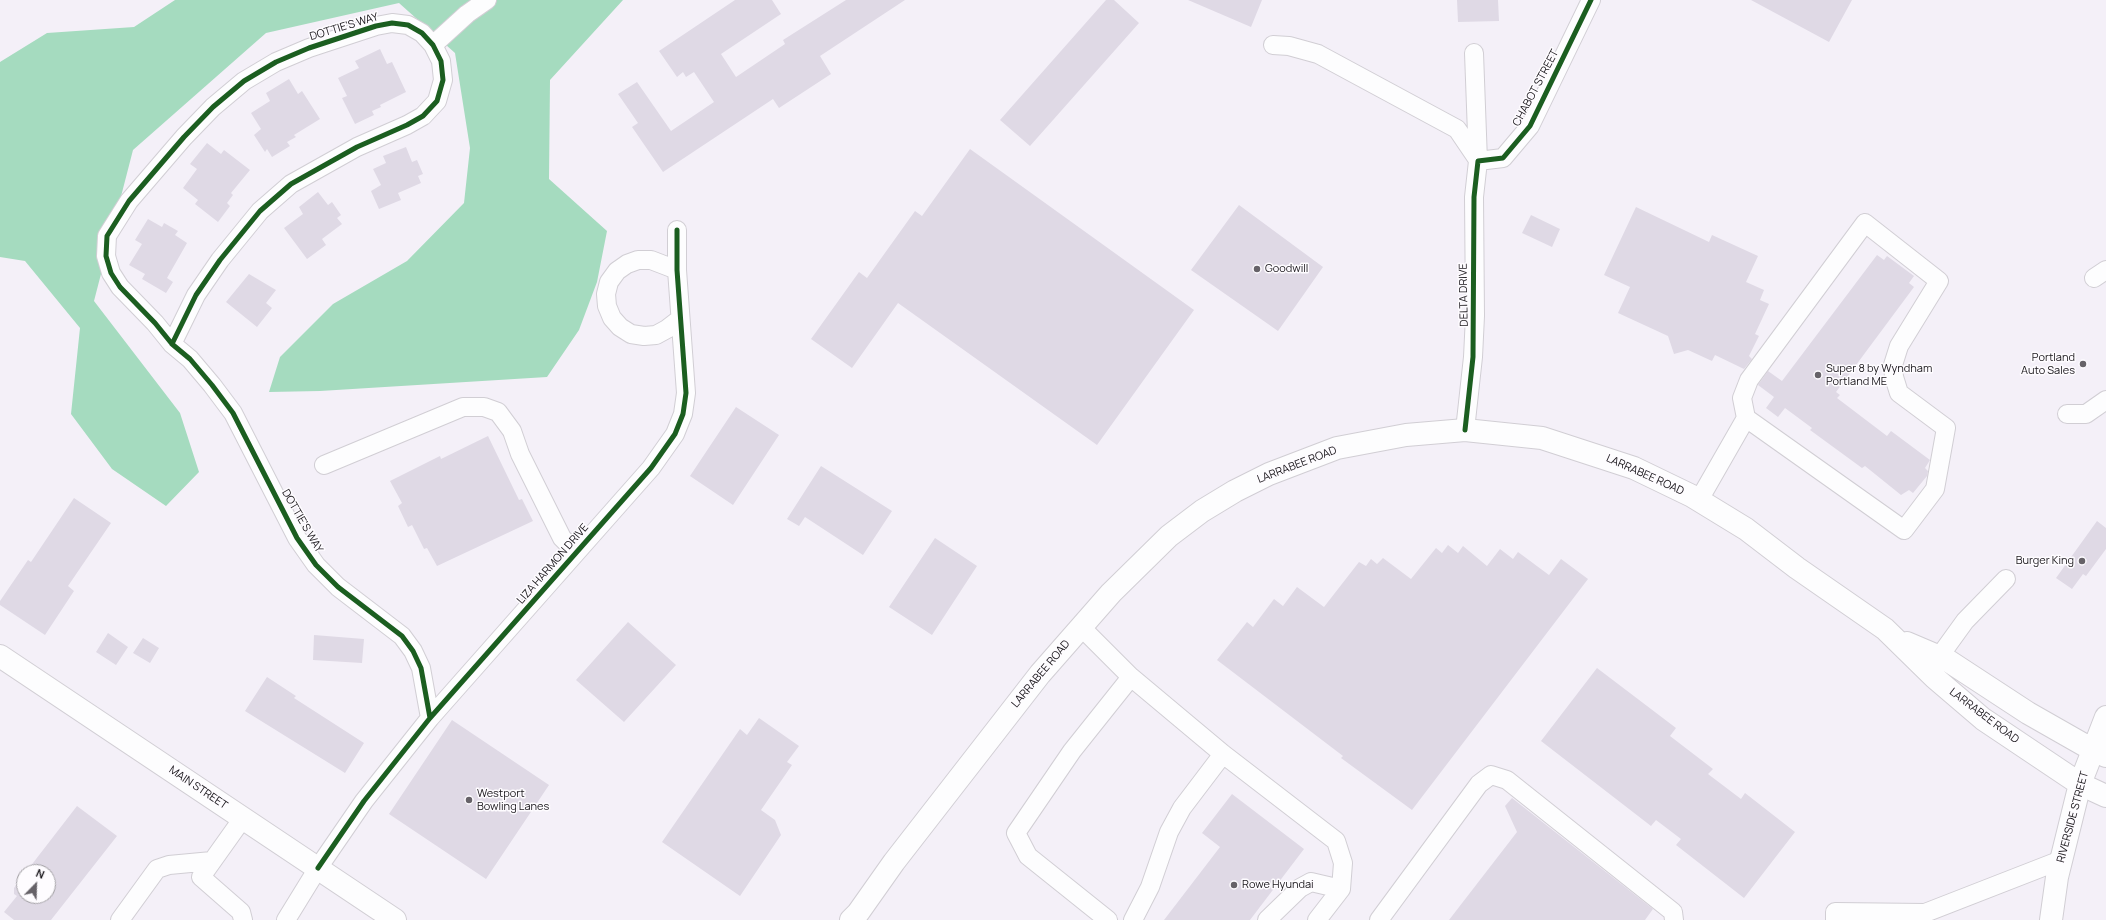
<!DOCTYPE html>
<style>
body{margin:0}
#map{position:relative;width:2106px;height:920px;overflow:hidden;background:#f4f0f8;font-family:Manrope,sans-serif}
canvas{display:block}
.north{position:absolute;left:16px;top:864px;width:40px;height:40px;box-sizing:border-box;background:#fefcff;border:1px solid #a2a0a4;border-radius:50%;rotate:23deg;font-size:11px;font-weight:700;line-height:16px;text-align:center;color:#19161b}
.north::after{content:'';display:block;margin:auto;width:14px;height:18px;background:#666268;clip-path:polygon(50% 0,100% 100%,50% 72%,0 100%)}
</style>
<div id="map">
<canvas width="2106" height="920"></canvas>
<div class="north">N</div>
</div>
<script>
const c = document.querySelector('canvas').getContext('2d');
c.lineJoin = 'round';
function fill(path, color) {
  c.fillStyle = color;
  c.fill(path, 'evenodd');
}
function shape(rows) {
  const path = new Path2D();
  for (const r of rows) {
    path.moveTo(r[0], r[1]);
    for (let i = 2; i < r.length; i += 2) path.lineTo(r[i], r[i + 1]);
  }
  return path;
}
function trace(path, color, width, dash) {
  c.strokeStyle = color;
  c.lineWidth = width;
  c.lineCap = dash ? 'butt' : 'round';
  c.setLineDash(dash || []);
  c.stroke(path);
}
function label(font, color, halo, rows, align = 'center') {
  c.font = font + ' Manrope,sans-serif';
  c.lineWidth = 3;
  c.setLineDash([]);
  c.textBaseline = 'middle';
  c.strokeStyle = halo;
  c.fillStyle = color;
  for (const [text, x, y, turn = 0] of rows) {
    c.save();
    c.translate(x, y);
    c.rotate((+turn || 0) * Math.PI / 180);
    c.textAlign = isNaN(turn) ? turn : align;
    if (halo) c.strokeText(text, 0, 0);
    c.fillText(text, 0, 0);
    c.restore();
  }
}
fill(shape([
 [175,0,623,0,550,80,549,179,607,231,597,282,579,330,547,377,320,391,269,392,280,357,333,304,407,261,464,203,470,148,455,53,399,3,266,33,133,150,94,301,180,413,199,472,166,506,112,469,71,414,80,328,25,261,0,257,0,62,47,33,134,27]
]), '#a5dbbf');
fill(shape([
 [735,0,772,0,781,14,721,54,736,77,785,44,783,40,846,0,905,0,820,56,831,74,779,108,773,99,663,172,632,127,638,123,618,94,637,82,671,131,714,102,694,72,686,77,683,72,677,77,659,51],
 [1106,0,1114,0,1139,23,1030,146,1000,120],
 [1188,0,1262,0,1251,27],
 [1457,0,1498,0,1499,21,1458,22],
 [1751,0,1852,0,1829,42],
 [380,49,387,64,392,62,406,92,380,105,381,107,372,111,374,115,355,124,342,98,347,96,338,78,359,68,355,61],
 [289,79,298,94,302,91,320,119,294,135,296,137,287,142,290,146,272,157,267,149,265,152,254,135,261,129,251,113,270,101,266,93],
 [207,143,221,154,224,150,250,170,231,193,233,195,227,203,230,206,218,222,195,204,198,200,183,188,197,169,190,164],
 [406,147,412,162,417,160,423,174,418,176,421,183,398,193,401,200,379,209,371,191,381,185,373,169,386,163,383,156],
 [970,149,1194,310,1097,445,898,303,852,368,811,339,859,272,867,278,915,211,922,216],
 [318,192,328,205,332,202,341,215,337,218,342,224,322,239,326,245,307,259,284,228,303,214,299,207],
 [1239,205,1323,267,1278,331,1191,270],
 [1636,207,1709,242,1712,235,1758,256,1746,282,1764,290,1760,300,1769,304,1755,334,1759,336,1749,356,1752,359,1744,369,1715,355,1712,361,1688,350,1674,354,1668,336,1618,313,1630,287,1604,275],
 [1531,215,1560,229,1552,247,1522,233],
 [148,219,162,227,164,223,178,231,175,235,187,243,167,278,173,282,166,293,142,279,145,274,129,265,142,244,135,240],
 [1877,255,1884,260,1887,256,1914,276,1909,283,1914,287,1836,392,1840,395,1837,398,1887,436,1891,431,1930,460,1925,468,1928,471,1927,476,1913,493,1909,490,1901,495,1865,466,1862,468,1810,430,1812,428,1785,408,1778,417,1766,408,1774,397,1758,385,1768,371,1782,381],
 [249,274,276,290,266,303,272,308,257,327,226,302],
 [736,407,779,435,733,505,690,476],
 [488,436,519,500,522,499,533,521,437,566,427,548,424,549,412,525,408,527,398,506,402,503,390,481,440,456,441,459],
 [821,466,892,511,863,555,805,517,799,526,787,519],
 [74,498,111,523,68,586,74,591,45,635,0,605,0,601,28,560,31,562],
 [2097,521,2106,528,2106,549,2086,576,2083,574,2072,589,2056,578],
 [935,538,977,566,932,635,889,607],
 [1448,545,1458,553,1463,546,1487,566,1500,549,1513,559,1518,552,1549,575,1561,559,1588,579,1412,810,1341,758,1343,756,1217,660,1247,622,1253,627,1274,599,1283,606,1297,587,1324,607,1359,562,1366,566,1371,559,1377,564,1383,558,1411,579,1436,548,1442,553],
 [628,622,676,665,624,722,576,680],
 [108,633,128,647,116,665,96,652],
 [314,635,364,639,362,663,313,660],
 [143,638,159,648,150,663,133,653],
 [1597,668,1676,728,1670,736,1713,769,1708,774,1741,799,1745,793,1795,832,1744,898,1676,845,1681,839,1656,820,1651,826,1541,741],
 [267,677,296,696,294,698,364,743,345,773,245,711],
 [759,718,799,746,787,762,792,765,761,810,775,820,781,835,740,896,662,842,740,729,747,735],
 [452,720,549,785,486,879,389,814],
 [1232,794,1304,849,1250,920,1164,920,1220,847,1202,833],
 [1512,798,1653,909,1645,920,1449,920,1517,832,1505,806],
 [77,806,117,836,51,920,14,920,4,912,17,896,14,894,14,888,24,875,24,896,48,896,48,872,26,872]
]), '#dfd9e5');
const minor = shape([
 [433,45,467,14,487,0],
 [1273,45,1289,46,1318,54,1457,129,1478,160],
 [1478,161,1503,158,1530,126,1591,0],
 [677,270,651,260,638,260,627,264,617,271,609,282,606,294,607,306,612,318,620,327,631,334,644,336,656,335,667,329,680,319],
 [2094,278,2106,270],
 [172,344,196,295,220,260,260,211,291,184,357,147,407,125,423,116,437,101,443,80,441,61,433,45,422,33,408,25,392,23,376,26,309,48,276,62,244,81,213,107,184,137,129,201,107,236,106,256,111,273,120,287,155,323,172,344,190,359,212,385,233,413,297,538,316,565,338,587,402,636,413,651,421,668,430,718],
 [2067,414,2086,414,2106,400],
 [1465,430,1473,357,1475,316,1474,197,1478,161,1474,53],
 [324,465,463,407,484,407,498,412,512,431,520,454,562,538,576,552],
 [1699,500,1746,418,1904,530,1935,489,1946,428,1899,393,1894,377,1893,365,1899,346,1939,281,1865,223,1749,380,1742,398,1746,418],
 [1081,627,1131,677],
 [1939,657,1965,621,2006,579],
 [243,818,201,877,241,912,243,920],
 [120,920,157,869,169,865,212,861],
 [286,920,318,868,364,801,430,718,651,468,675,434,683,414,686,393,677,270,677,230],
 [1108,920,1028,856,1016,833,1072,751,1131,677,1223,754,1336,841,1343,863,1341,889,1317,920],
 [1133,920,1150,887,1169,832,1182,808,1223,754],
 [1267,920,1300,888,1311,882,1341,889],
 [1379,920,1479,784,1491,775,1507,780,1673,912,1674,920],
 [1835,920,1835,912,1925,913,2061,860]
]);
const major = shape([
 [1907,643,1947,660,2028,713,2093,750],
 [0,656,395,920],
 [851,920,858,913,894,862,1040,674,1111,593,1169,536,1202,511,1235,491,1269,474,1337,448,1406,435,1465,430,1542,438,1634,468,1692,496,1746,529,1797,568,1885,629,1935,678,1983,719,2080,784],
 [2051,920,2057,877,2080,784,2106,717]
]);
const highway = shape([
 [2093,750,2106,756],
 [2080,784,2106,796]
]);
trace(minor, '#d1ced4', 20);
trace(major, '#d1ced4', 24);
trace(highway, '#d1ced4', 24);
trace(minor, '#fdfdfe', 18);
trace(major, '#fdfdfe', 22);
trace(highway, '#fdfdfe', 22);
trace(shape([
 [172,344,196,295,220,260,260,211,291,184,357,147,407,125,423,116,437,101,443,80,441,61,433,45,422,33,408,25,392,23,376,26,309,48,276,62,244,81,213,107,184,137,129,201,107,236,106,256,111,273,120,287,155,323,172,344,190,359,212,385,233,413,297,538,316,565,338,587,402,636,413,651,421,668,430,718],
 [1465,430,1473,357,1474,197,1478,161,1503,158,1530,126,1591,0],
 [318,868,364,801,430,718,651,468,675,434,683,414,686,393,677,270,677,230]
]), '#1b5e20', 5);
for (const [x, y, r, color] of [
 [1257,269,4,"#666268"],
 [2083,364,4,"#666268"],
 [1818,375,4,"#666268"],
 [2082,561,4,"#666268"],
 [469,800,4,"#666268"],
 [1234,885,4,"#666268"]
]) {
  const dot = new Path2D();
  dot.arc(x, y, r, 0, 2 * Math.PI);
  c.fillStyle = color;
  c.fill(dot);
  trace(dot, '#fefcff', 1.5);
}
label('11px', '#19161b', '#fefcff', [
 ["DOTTIE'S WAY",344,27,-17],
 ["CHABOT STREET",1536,88,-62],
 ["DELTA DRIVE",1464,295,-91],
 ["LARRABEE ROAD",1297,465,-21],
 ["LARRABEE ROAD",1645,475,24],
 ["DOTTIE'S WAY",302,521,60],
 ["LIZA HARMON DRIVE",553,564,-49],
 ["LARRABEE ROAD",1041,674,-50],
 ["LARRABEE ROAD",1984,716,37],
 ["MAIN STREET",198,788,34],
 ["RIVERSIDE STREET",2073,817,-75]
]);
label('11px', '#19161b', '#fefcff', [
 ["Goodwill",1265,269],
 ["Portland",2075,358,"right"],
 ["Auto Sales",2075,371,"right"],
 ["Super 8 by Wyndham",1826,369],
 ["Portland ME",1826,382],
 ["Burger King",2074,561,"right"],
 ["Westport",477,794],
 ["Bowling Lanes",477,807],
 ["Rowe Hyundai",1242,885]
], 'left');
</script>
